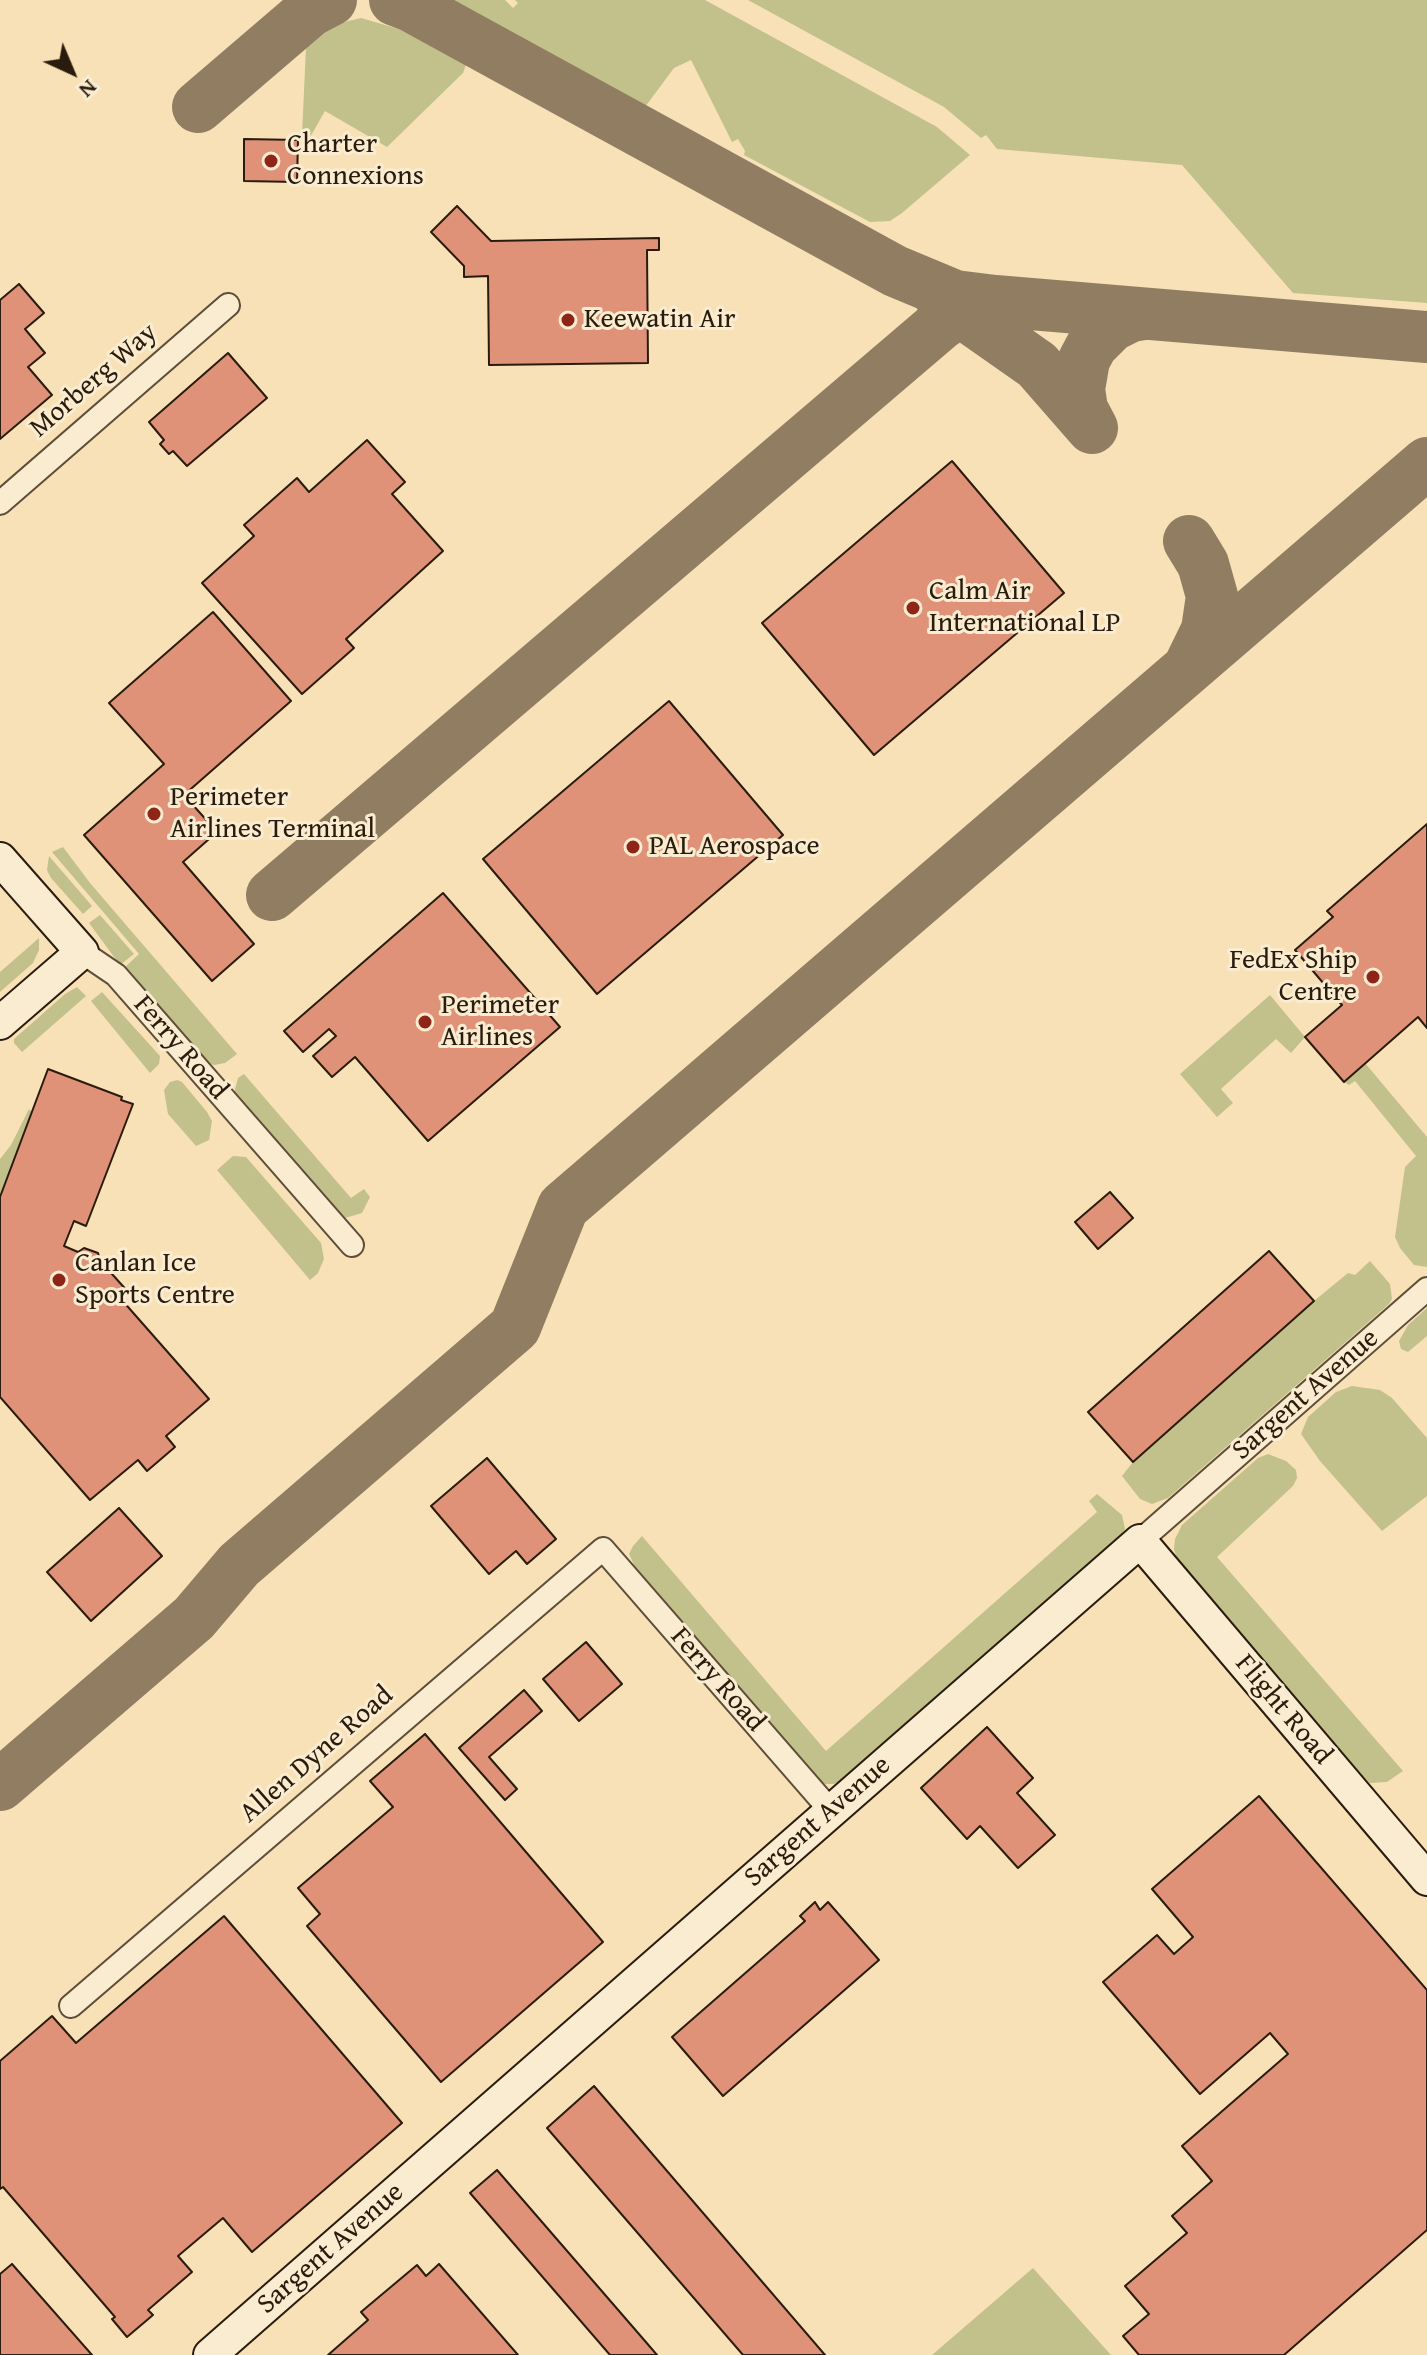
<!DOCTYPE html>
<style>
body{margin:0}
#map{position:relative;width:1427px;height:2355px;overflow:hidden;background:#f8e1b7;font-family:"Gentium Book Plus",serif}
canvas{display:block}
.north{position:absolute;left:32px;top:32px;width:80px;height:80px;-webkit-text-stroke:6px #faecd0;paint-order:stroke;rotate:136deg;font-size:22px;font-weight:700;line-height:32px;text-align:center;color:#2a1c0d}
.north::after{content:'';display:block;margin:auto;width:28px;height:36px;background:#2a1c0d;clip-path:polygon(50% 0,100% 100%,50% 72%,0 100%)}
</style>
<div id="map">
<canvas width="1427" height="2355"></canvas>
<div class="north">N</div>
</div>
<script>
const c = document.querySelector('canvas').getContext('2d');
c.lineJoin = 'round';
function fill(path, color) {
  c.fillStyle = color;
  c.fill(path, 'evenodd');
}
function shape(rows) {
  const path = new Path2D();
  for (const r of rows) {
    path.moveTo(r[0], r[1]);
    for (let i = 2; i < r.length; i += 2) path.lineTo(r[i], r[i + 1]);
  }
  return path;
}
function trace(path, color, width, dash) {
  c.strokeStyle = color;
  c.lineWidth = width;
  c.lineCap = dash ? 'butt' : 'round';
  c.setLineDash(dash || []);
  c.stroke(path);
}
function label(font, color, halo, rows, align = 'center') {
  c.font = font + ' "Gentium Book Plus",serif';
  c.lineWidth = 6;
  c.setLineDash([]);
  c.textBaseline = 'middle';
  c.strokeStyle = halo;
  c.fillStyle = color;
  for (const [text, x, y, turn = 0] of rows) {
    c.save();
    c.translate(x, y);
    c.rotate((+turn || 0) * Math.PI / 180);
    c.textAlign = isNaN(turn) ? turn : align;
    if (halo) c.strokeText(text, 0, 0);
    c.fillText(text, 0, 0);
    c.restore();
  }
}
fill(shape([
 [440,0,505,0,513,8,518,3,515,0,705,0,937,127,970,155,902,213,890,221,870,222,744,155,745,151,738,139,732,142,691,60,674,68,642,111],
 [748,0,1427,0,1427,303,1293,293,1182,165,997,149,986,135,981,138,944,107],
 [361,18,399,29,462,61,466,65,463,73,387,147,325,111,305,146,302,135,306,47,332,25],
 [63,847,90,883,237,1054,225,1063,214,1065,202,1061,123,969,139,954,52,852],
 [49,856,92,906,83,914,51,878,47,870],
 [100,915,134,954,120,965,89,923],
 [39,938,39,950,33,963,0,992,0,972],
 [77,987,86,996,22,1052,14,1043,14,1039,65,994],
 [102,992,160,1056,159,1064,150,1073,91,1001],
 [1270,995,1305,1037,1291,1053,1276,1039,1221,1089,1233,1103,1217,1117,1180,1074],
 [1365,1063,1427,1137,1427,1267,1414,1265,1400,1248,1395,1237,1405,1167,1416,1156,1355,1081,1349,1085,1344,1082],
 [244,1074,351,1198,364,1189,370,1197,362,1213,345,1218,337,1217,234,1093,238,1078],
 [177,1080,182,1082,207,1112,212,1121,209,1140,196,1146,168,1114,164,1090,170,1082],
 [29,1109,32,1112,0,1197,0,1159,11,1145],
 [233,1156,246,1157,321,1243,324,1259,318,1273,310,1280,217,1170],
 [1370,1261,1390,1284,1392,1299,1389,1304,1168,1498,1152,1504,1140,1499,1122,1476,1133,1462,1314,1301,1348,1273,1355,1275],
 [1427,1308,1427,1336,1408,1352,1401,1349,1399,1341,1408,1325],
 [1352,1386,1380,1390,1392,1398,1427,1438,1427,1496,1382,1531,1320,1461,1301,1434,1308,1417,1336,1392],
 [1268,1454,1286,1461,1296,1470,1297,1478,1293,1486,1217,1557,1403,1771,1387,1782,1370,1783,1360,1774,1178,1563,1174,1549,1175,1539,1182,1525,1258,1458],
 [1097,1494,1122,1515,1125,1529,1119,1539,844,1780,834,1784,824,1784,812,1777,637,1571,629,1554,633,1546,642,1536,826,1751,1097,1512,1089,1501],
 [1033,2268,1111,2355,932,2355]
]), '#c2c18b');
trace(shape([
 [395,0,411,6,895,271,955,296,995,301],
 [198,107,310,11,331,0],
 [940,297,1037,365,1092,428],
 [1092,428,1082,409,1079,389,1084,360,1092,345,1111,326,1131,316,1144,314],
 [1189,541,1203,564,1212,596,1207,630,1189,667],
 [272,895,941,324,961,311,995,301,1427,337],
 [0,1785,194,1618,239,1565,515,1327,563,1207,1427,463]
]), '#917e62', 52);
const building = shape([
 [244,139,298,140,297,182,244,181,244,139],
 [457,206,491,241,659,238,659,250,647,250,648,363,489,365,488,276,464,277,464,266,431,232,457,206],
 [19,284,44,313,25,329,45,353,28,367,52,395,0,439,0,300,19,284],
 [228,353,267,398,187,466,173,451,169,454,160,444,164,440,149,422,228,353],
 [367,440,405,482,392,494,443,551,346,639,354,648,302,694,202,583,254,536,244,525,297,478,309,492,367,440],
 [952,461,1064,593,874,755,762,623,952,461],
 [213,612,291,701,184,795,217,832,183,862,254,944,212,981,84,835,164,764,109,703,213,612],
 [669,701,783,835,597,994,483,859,669,701],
 [1427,824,1427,1028,1418,1017,1344,1082,1305,1037,1342,1005,1295,950,1333,917,1327,911,1427,824],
 [443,893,560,1027,428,1141,355,1057,332,1077,313,1056,336,1036,329,1029,303,1052,284,1031,443,893],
 [48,1069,122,1097,121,1100,133,1104,86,1226,74,1221,64,1246,78,1252,84,1248,98,1253,102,1267,104,1265,129,1293,121,1299,209,1399,166,1436,175,1447,147,1471,138,1460,90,1500,0,1397,0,1197,48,1069],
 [1110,1192,1133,1218,1098,1249,1075,1222,1110,1192],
 [1269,1251,1314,1301,1133,1462,1088,1412,1269,1251],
 [487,1458,556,1539,527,1564,516,1551,489,1574,431,1506,487,1458],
 [119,1508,162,1556,91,1621,47,1572,119,1508],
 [586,1642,622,1684,579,1721,543,1679,586,1642],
 [524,1690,542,1711,489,1757,517,1789,505,1800,459,1748,524,1690],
 [987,1727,1033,1778,1017,1793,1055,1835,1018,1868,980,1826,967,1839,921,1788,987,1727],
 [425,1734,603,1942,441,2082,307,1926,320,1914,298,1888,393,1807,370,1781,425,1734],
 [1259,1796,1427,1990,1427,2230,1284,2355,1139,2355,1123,2336,1149,2314,1125,2286,1187,2233,1172,2216,1212,2181,1182,2146,1288,2054,1270,2033,1200,2094,1103,1982,1157,1935,1174,1954,1193,1937,1152,1889,1259,1796],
 [815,1902,820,1910,828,1902,879,1960,723,2096,672,2037,805,1921,800,1916,815,1902],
 [224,1916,402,2123,252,2252,223,2218,178,2256,192,2272,148,2310,153,2315,127,2337,112,2319,115,2317,3,2187,0,2189,0,2061,52,2016,76,2043,224,1916],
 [594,2086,825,2355,743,2355,547,2128,594,2086],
 [497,2170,645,2341,657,2355,610,2355,470,2193,497,2170],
 [12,2264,92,2355,0,2355,0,2274,12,2264],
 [439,2264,518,2355,328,2355,368,2320,361,2312,417,2265,426,2276,439,2264]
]);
fill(building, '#df9278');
trace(building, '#2a1c0d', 2);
const street = shape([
 [0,503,228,305],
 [82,952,116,975,352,1245],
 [1140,1541,1427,1289],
 [71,2006,603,1549,831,1811]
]);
const secondary = shape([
 [0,859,82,952,0,1023],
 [210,2355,1140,1541,1427,1879]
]);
trace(street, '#5e4d38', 26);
trace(secondary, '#2a1c0d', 36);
trace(street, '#faecd0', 22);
trace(secondary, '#faecd0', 32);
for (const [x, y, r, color] of [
 [271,161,8,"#8f2418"],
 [568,320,8,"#8f2418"],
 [913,608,8,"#8f2418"],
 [154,814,8,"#8f2418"],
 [633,847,8,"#8f2418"],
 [1373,977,8,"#8f2418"],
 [425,1022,8,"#8f2418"],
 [59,1280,8,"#8f2418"]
]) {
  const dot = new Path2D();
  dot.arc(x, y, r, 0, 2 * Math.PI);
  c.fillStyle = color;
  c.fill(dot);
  trace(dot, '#faecd0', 3);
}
label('28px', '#2a1c0d', '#faecd0', [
 ["Charter",287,145],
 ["Connexions",287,177],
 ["Keewatin Air",584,320],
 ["Calm Air",929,592],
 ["International LP",929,624],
 ["Perimeter",170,798],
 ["Airlines Terminal",170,830],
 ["PAL Aerospace",649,847],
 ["FedEx Ship",1357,961,"right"],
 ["Centre",1357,993,"right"],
 ["Perimeter",441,1006],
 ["Airlines",441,1038],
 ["Canlan Ice",75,1264],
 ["Sports Centre",75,1296]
], 'left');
label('28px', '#2a1c0d', '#faecd0', [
 ["Morberg Way",94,381,-41],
 ["Ferry Road",180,1048,49],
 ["Sargent Avenue",1306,1395,-41],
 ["Ferry Road",717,1680,49],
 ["Flight Road",1283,1710,50],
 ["Allen Dyne Road",317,1755,-41],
 ["Sargent Avenue",818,1822,-41],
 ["Sargent Avenue",331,2249,-41]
]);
</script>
